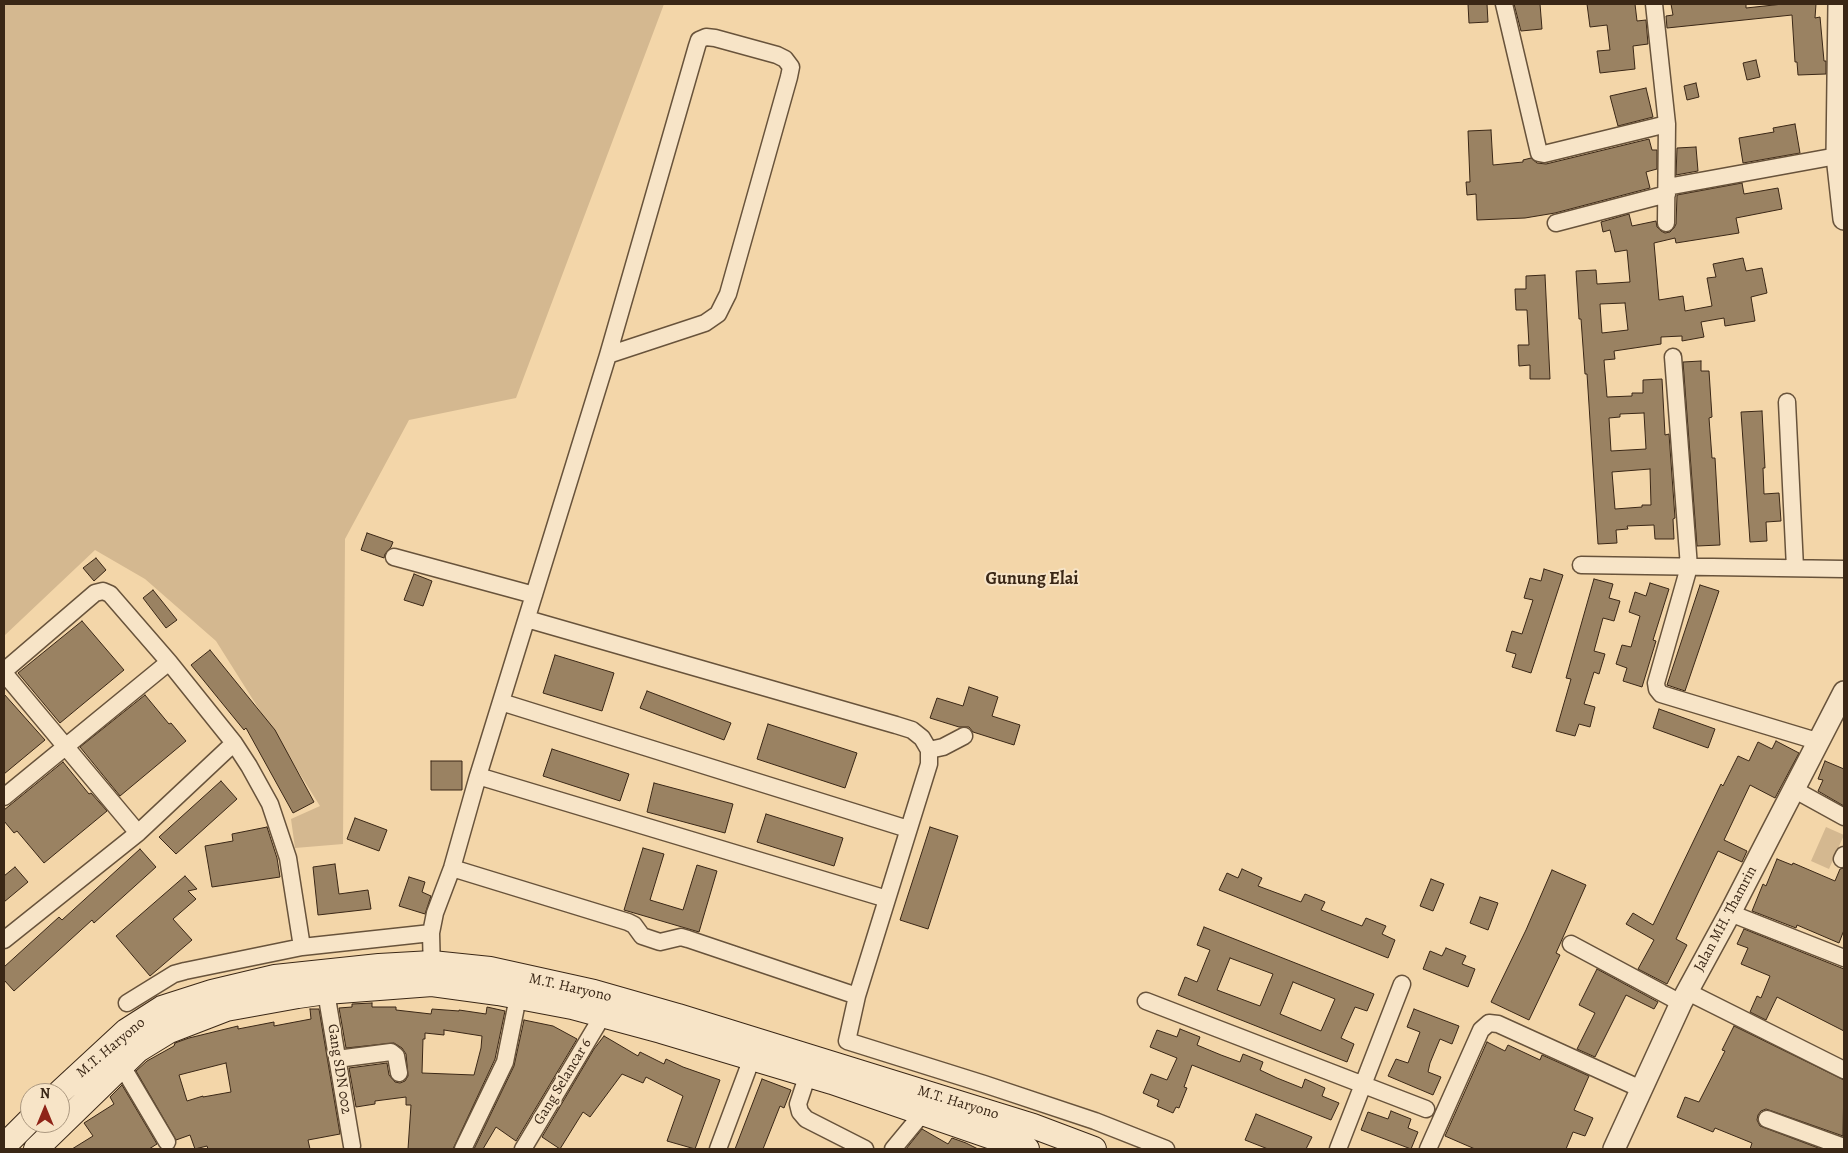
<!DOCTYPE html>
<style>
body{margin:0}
#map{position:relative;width:1848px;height:1153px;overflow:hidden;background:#f3d6a9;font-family:Alegreya,serif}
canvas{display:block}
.frame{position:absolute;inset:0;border:5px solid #3a2716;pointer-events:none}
.north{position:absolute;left:20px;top:1083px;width:50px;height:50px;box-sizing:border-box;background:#f7e4c7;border:1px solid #ab9880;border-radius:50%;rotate:0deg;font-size:14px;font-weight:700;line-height:20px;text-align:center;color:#3a2716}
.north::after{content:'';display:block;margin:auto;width:18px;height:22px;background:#8f2418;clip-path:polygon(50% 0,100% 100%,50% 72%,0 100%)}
</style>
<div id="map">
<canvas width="1848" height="1153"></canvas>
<div class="frame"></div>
<div class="north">N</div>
</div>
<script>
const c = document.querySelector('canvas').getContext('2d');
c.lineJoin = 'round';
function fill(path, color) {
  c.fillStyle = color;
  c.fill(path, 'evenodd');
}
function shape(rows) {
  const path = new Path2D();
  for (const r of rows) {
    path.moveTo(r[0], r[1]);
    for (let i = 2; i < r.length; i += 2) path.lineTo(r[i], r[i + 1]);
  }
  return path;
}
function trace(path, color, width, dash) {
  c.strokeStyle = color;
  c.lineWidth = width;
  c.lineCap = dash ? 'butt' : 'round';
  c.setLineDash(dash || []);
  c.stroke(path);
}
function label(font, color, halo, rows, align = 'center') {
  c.font = font + ' Alegreya,serif';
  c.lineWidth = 4;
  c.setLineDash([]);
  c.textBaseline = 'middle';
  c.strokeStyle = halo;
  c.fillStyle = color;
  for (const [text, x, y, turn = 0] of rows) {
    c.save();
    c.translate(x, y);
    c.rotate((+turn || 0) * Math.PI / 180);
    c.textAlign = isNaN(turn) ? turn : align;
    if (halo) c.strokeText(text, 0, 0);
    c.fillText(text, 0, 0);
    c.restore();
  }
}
fill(shape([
 [4,4,664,4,516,398,409,420,345,539,343,844,295,848,291,819,320,806,216,641,145,579,95,550,4,636],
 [1826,827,1844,835,1829,869,1811,861]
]), '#d4b890');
const building = shape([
 [1468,4,1487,4,1488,22,1469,23,1468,4],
 [1514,4,1540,4,1542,29,1521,31,1514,4],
 [1587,4,1635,4,1637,21,1646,20,1648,44,1633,46,1635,69,1600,73,1597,51,1610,50,1607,25,1590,27,1587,4],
 [1671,4,1746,4,1746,8,1783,4,1816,4,1815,18,1820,17,1824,61,1826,61,1826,74,1798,75,1797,62,1795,62,1792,15,1667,28,1666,16,1673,15,1671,4],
 [1756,60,1760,77,1747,80,1743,63,1756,60],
 [1696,83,1699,97,1687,100,1684,86,1696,83],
 [1646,88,1653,117,1618,126,1610,96,1646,88],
 [1795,124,1800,153,1743,163,1739,138,1774,132,1773,128,1795,124],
 [1491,130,1493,165,1523,162,1523,160,1531,158,1537,163,1546,164,1649,139,1652,150,1657,150,1657,169,1646,172,1650,188,1555,213,1525,218,1477,220,1476,194,1467,195,1466,182,1470,182,1468,131,1491,130],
 [1696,147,1698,171,1676,175,1677,148,1696,147],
 [1742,183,1744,194,1778,188,1782,209,1736,218,1739,233,1676,243,1675,238,1654,243,1659,300,1683,296,1685,311,1712,306,1707,278,1716,277,1713,264,1743,258,1746,271,1762,268,1767,293,1751,297,1755,321,1725,326,1724,318,1701,322,1704,337,1682,341,1682,336,1661,337,1661,344,1614,351,1615,359,1604,360,1607,397,1632,396,1632,393,1643,393,1643,380,1662,379,1665,435,1669,434,1675,518,1673,519,1674,539,1655,539,1654,525,1627,526,1628,529,1616,530,1617,543,1598,544,1587,374,1585,374,1581,319,1579,319,1576,271,1596,270,1597,284,1630,282,1627,250,1615,252,1610,230,1603,232,1601,222,1629,214,1632,226,1656,221,1657,227,1661,231,1665,233,1670,232,1674,228,1676,224,1677,195,1742,183],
 [1625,303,1628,330,1602,333,1600,304,1625,303],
 [1644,413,1646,449,1611,451,1609,418,1620,417,1620,414,1644,413],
 [1650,469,1651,505,1642,505,1642,507,1615,509,1612,472,1650,469],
 [1545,275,1550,379,1530,379,1530,365,1519,366,1518,345,1529,345,1527,310,1516,310,1515,289,1526,289,1526,276,1545,275],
 [1701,361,1701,371,1709,371,1712,417,1709,418,1712,458,1715,458,1720,545,1697,546,1683,362,1701,361],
 [1762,411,1765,468,1763,468,1764,494,1779,493,1781,521,1766,522,1767,541,1750,542,1741,412,1762,411],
 [367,533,393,542,391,547,385,554,384,558,361,550,367,533],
 [96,558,106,570,94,581,83,568,96,558],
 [1544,569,1563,575,1531,673,1512,667,1516,654,1506,651,1512,631,1522,634,1533,600,1524,598,1530,578,1541,581,1544,569],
 [414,574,432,581,423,606,404,600,414,574],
 [1594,579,1613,584,1609,598,1620,601,1614,621,1603,618,1594,651,1605,654,1599,674,1594,672,1584,704,1595,707,1590,727,1579,724,1575,736,1556,731,1571,679,1566,678,1594,579],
 [1650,583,1669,589,1653,640,1656,641,1642,687,1623,681,1627,668,1616,664,1622,645,1631,647,1640,616,1629,612,1635,592,1646,596,1650,583],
 [1700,585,1719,591,1685,691,1667,685,1700,585],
 [153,590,177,620,166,628,143,598,153,590],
 [82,621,124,670,60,723,18,673,82,621],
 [210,650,275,730,314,802,293,813,246,728,244,730,191,665,210,650],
 [555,655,614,673,602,711,543,693,555,655],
 [969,687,998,697,992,716,1020,725,1014,745,973,732,969,727,959,727,930,718,937,698,963,706,969,687],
 [647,691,731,723,724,740,640,708,647,691],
 [4,694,45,740,4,774,4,694],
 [145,695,169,724,171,723,186,741,120,796,80,747,145,695],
 [1659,709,1715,729,1708,748,1653,728,1659,709],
 [768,724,857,753,845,788,757,759,768,724],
 [1776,741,1799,753,1775,798,1750,785,1724,840,1747,851,1742,862,1718,851,1676,939,1687,945,1667,984,1638,969,1654,940,1626,924,1633,913,1653,925,1721,784,1723,786,1738,756,1749,761,1758,742,1772,749,1776,741],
 [552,749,629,774,620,801,543,776,552,749],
 [431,761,462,761,462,790,431,790,431,761],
 [1825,761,1844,769,1844,806,1818,791,1823,780,1818,779,1825,761],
 [63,762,89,794,91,793,107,811,44,863,17,831,14,833,4,821,4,810,63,762],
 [221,781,237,799,176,854,159,837,221,781],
 [654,783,733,804,725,833,647,812,654,783],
 [766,814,843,838,834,866,757,842,766,814],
 [355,818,387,830,379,851,347,839,355,818],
 [267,827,277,858,280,877,212,887,205,846,233,841,232,834,267,827],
 [930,827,958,836,928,929,900,920,930,827],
 [643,848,664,854,650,900,683,910,697,865,717,871,699,932,624,910,643,848],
 [140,849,156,867,94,923,92,920,14,991,4,980,4,967,59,917,62,920,140,849],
 [1777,859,1792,865,1793,863,1835,881,1840,869,1844,868,1844,930,1839,943,1797,925,1796,928,1752,911,1763,884,1766,886,1777,859],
 [335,864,339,894,368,890,371,909,318,915,313,867,335,864],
 [15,867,28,882,4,902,4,876,15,867],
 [1242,869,1262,878,1258,886,1301,902,1305,894,1325,902,1321,910,1362,926,1366,918,1386,926,1382,934,1395,940,1388,958,1219,890,1227,873,1238,878,1242,869],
 [1552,870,1586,885,1556,953,1560,955,1529,1020,1491,1002,1526,930,1552,870],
 [185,876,197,889,188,891,196,899,173,919,192,940,150,976,116,936,185,876],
 [409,877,425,882,422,892,431,896,425,914,399,906,409,877],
 [1431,879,1444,884,1433,911,1420,906,1431,879],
 [1480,897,1498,903,1488,930,1470,923,1480,897],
 [1204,927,1374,994,1367,1011,1355,1007,1341,1038,1354,1044,1347,1062,1178,995,1185,977,1197,982,1210,950,1197,945,1204,927],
 [1230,958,1273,974,1260,1006,1217,990,1230,958],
 [1293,982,1335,999,1321,1031,1280,1014,1293,982],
 [1744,929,1844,969,1844,1031,1777,997,1766,1020,1750,1012,1757,996,1761,998,1770,976,1741,964,1748,948,1737,944,1744,929],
 [1446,948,1466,956,1462,964,1475,969,1468,987,1423,969,1430,951,1442,956,1446,948],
 [1597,969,1658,1002,1654,1009,1626,995,1595,1057,1577,1049,1595,1013,1579,1005,1597,969],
 [372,1003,372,1007,396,1007,396,1010,431,1014,432,1009,459,1011,459,1010,486,1014,487,1007,505,1011,495,1059,453,1149,408,1149,411,1105,406,1105,406,1097,375,1101,375,1104,356,1107,349,1068,387,1063,389,1075,395,1082,400,1083,405,1081,408,1076,406,1054,402,1048,394,1043,346,1048,339,1008,352,1007,352,1004,372,1003],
 [444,1030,482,1036,481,1048,474,1075,422,1073,423,1039,425,1039,425,1033,444,1035,444,1030],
 [310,1009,319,1009,340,1134,308,1140,310,1149,208,1149,207,1146,195,1149,190,1135,176,1140,136,1071,147,1061,174,1046,175,1043,189,1038,238,1026,238,1029,274,1022,274,1026,311,1019,310,1009],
 [226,1063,231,1092,203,1097,203,1096,187,1101,179,1075,226,1063],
 [1414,1009,1459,1026,1452,1044,1440,1039,1430,1063,1428,1072,1441,1077,1433,1095,1388,1076,1396,1059,1408,1063,1417,1040,1420,1032,1407,1027,1414,1009],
 [524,1020,553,1026,577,1039,516,1141,496,1127,483,1149,474,1149,514,1066,524,1020],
 [1734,1026,1844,1080,1843,1136,1766,1109,1761,1111,1758,1115,1757,1120,1760,1126,1821,1149,1750,1149,1752,1143,1715,1128,1713,1132,1677,1117,1685,1097,1699,1102,1725,1051,1722,1050,1734,1026],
 [1180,1029,1200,1037,1197,1045,1221,1055,1240,1062,1243,1054,1263,1062,1260,1070,1277,1078,1302,1088,1305,1079,1325,1088,1322,1096,1339,1103,1331,1120,1192,1065,1184,1087,1187,1088,1179,1108,1176,1107,1173,1113,1157,1106,1159,1100,1143,1093,1151,1074,1167,1080,1177,1058,1150,1047,1157,1030,1177,1037,1180,1029],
 [604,1036,638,1056,640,1052,664,1064,666,1059,683,1067,720,1080,695,1149,667,1141,683,1096,646,1077,643,1083,622,1074,590,1117,583,1112,560,1149,542,1137,594,1049,604,1036],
 [1487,1042,1505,1051,1508,1045,1540,1060,1542,1055,1589,1076,1574,1110,1593,1118,1585,1136,1573,1132,1566,1149,1475,1149,1445,1136,1487,1042],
 [762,1079,791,1090,784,1108,780,1106,763,1149,735,1149,762,1079],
 [122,1085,157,1144,149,1149,72,1149,93,1136,84,1123,114,1104,110,1097,122,1085],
 [1391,1111,1411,1119,1408,1128,1418,1132,1411,1149,1361,1130,1368,1112,1388,1119,1391,1111],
 [1256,1114,1312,1137,1306,1149,1268,1149,1245,1140,1256,1114],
 [922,1129,948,1144,952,1138,966,1143,978,1149,906,1149,922,1129]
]);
fill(building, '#9a8262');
trace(building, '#3a2716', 1);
const minor = shape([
 [1504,4,1539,153,1544,154,1667,124],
 [1654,4,1667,124,1666,223],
 [1667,187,1837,156],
 [1556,223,1667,194],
 [1673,357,1689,567,1656,683,1657,689,1661,694,1820,742],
 [1787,402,1795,568],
 [394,557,534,595],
 [1581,565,1844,569],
 [527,619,896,725,912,730,922,738,929,750,929,764,857,996,847,1041,984,1084,1095,1121,1166,1149],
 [4,671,95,593,103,591,110,594,169,662,234,743,249,766,270,804,288,858,302,947],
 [4,673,138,833],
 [501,702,908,829],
 [929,750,943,747,964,736],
 [478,776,887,899],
 [1795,790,1844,817],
 [4,797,169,662],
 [1842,859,1844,855],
 [452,868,628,922,634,925,642,936,660,942,681,937,688,939,857,996],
 [1730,913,1844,958],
 [4,940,138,833,234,743],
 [1571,944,1681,1003],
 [432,973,431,933,435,913,452,868,478,776,608,355,697,46,699,40,706,37,715,38,777,55,785,59,791,67,789,77,728,294,718,314,705,323,608,355],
 [326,992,352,1146],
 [1688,992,1844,1070],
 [1146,1001,1426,1109],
 [127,1003,174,974,185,971,302,947,431,933],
 [337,1059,391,1052,396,1056,399,1073],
 [122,1066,167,1142],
 [808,1074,798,1104,800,1112,806,1119,865,1149],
 [1767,1119,1844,1147],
 [463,1149,505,1062,518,997],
 [523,1149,603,1015],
 [718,1149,752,1058],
 [893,1149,922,1114],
 [1338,1149,1402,984],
 [1428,1149,1481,1030,1489,1023,1498,1024,1641,1089]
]);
const tertiary = shape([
 [1839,4,1837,156,1844,219],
 [1614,1149,1681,1003,1730,913,1844,692]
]);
const secondary = shape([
 [59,1093,126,1031,162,1008,212,992,275,977,379,966,432,963,490,969,594,992,678,1016,1033,1126,1094,1149],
 [4,1146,30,1120],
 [36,1149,138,1050,169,1031,226,1009,298,996,326,992,432,984,498,993,572,1007,661,1031,832,1082,1027,1149]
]);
trace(minor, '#68533b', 19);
trace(tertiary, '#68533b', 24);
trace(secondary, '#3a2716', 26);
trace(minor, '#f7e4c7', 16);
trace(tertiary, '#f7e4c7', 21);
trace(secondary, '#f7e4c7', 24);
label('15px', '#3a2716', '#f7e4c7', [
 ["Jalan MH. Thamrin",1726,919,-62],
 ["M.T. Haryono",570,988,13],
 ["M.T. Haryono",111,1048,-40],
 ["Gang SDN 002",339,1069,81],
 ["Gang Selancar 6",563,1082,-59],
 ["M.T. Haryono",958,1103,17]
]);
label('bold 18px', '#3a2716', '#f7e4c7', [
 ["Gunung Elai",1032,580]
]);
</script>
